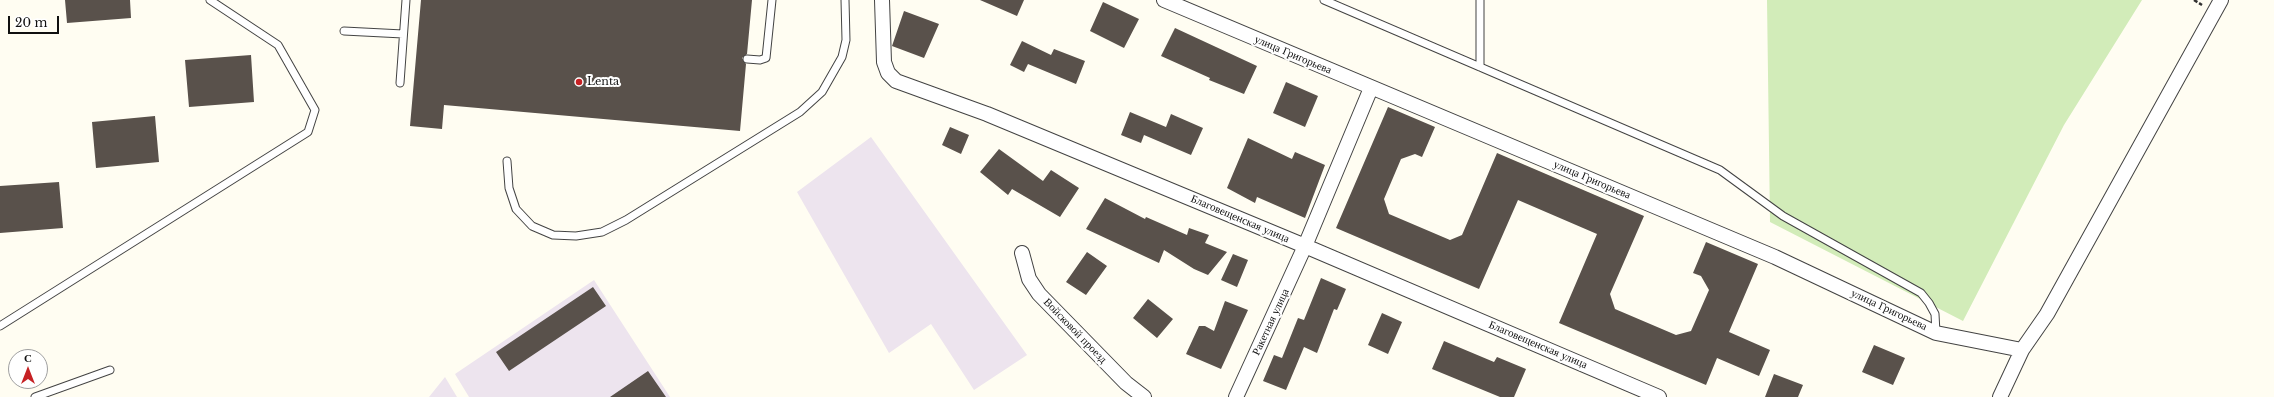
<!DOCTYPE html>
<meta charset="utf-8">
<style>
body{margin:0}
#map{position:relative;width:2274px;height:397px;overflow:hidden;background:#fffdf2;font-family:"Libre Baskerville",serif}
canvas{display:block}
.north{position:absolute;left:8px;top:349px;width:40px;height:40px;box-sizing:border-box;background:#fff;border:1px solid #9f9f9f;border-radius:50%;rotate:0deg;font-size:11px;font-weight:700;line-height:16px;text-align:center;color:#101010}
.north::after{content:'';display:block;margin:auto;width:14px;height:18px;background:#c62124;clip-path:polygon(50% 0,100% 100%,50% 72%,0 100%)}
.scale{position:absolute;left:8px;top:16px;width:51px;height:18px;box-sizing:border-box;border:2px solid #101010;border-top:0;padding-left:5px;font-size:12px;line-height:14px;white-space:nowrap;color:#101010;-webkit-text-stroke:3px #fff;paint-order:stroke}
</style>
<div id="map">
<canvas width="2274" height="397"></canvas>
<div class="north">С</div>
<div class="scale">20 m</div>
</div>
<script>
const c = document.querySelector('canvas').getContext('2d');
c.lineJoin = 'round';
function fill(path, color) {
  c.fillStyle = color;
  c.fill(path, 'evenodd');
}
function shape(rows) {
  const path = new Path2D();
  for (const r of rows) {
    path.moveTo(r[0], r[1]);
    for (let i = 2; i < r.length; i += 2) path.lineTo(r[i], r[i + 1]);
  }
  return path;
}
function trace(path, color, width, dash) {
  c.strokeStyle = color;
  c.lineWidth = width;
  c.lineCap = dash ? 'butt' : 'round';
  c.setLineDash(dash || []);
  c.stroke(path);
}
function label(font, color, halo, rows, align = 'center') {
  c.font = font + ' "Libre Baskerville",serif';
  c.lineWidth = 4;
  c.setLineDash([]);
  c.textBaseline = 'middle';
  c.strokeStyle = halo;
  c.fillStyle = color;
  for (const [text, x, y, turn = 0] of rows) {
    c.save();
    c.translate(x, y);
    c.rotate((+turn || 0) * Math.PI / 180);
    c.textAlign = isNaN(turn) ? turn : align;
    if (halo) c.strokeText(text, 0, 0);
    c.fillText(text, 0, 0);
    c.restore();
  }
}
fill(shape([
 [871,137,1027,355,974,390,931,324,889,353,797,192],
 [594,280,670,397,469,397,455,374],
 [445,377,457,397,429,397]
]), '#ede4ee');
fill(shape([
 [1767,0,2142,0,2064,125,1963,321,1770,222]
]), '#d2ecb9');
fill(shape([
 [65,0,130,0,131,18,67,23],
 [421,0,752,0,747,54,742,58,746,64,740,131,444,105,442,129,410,126],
 [980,0,1024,0,1017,16],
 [1103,2,1139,19,1124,48,1090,31],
 [904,11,939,24,924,58,892,46],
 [1175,28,1257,66,1244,94,1209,80,1210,78,1161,56],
 [1022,41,1051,55,1054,49,1085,61,1076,84,1028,64,1024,72,1010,65],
 [251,55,254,102,189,107,185,60],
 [1286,82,1318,96,1305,127,1273,113],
 [1388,107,1435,127,1422,157,1415,154,1401,159,1384,199,1389,214,1450,240,1462,235,1497,153,1644,216,1610,294,1615,309,1676,335,1691,331,1709,290,1701,276,1693,273,1706,242,1758,264,1729,332,1770,350,1759,376,1717,358,1706,385,1559,323,1597,234,1518,200,1479,289,1336,228],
 [1130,112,1166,127,1171,114,1203,128,1191,155,1144,135,1141,143,1121,135],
 [155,116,159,162,96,168,92,122],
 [950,127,969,135,961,154,942,145],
 [1248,138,1292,159,1295,152,1325,165,1305,218,1257,197,1255,203,1227,188],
 [999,149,1043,181,1051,170,1079,188,1060,217,1012,189,1008,195,980,172],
 [59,182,63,228,0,233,0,186],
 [1105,198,1145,219,1146,217,1187,235,1189,228,1209,235,1205,243,1227,252,1208,275,1194,269,1164,250,1159,263,1086,229],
 [1087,252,1107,266,1086,295,1066,282],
 [1233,254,1248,260,1237,287,1221,280],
 [1321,278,1346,289,1337,310,1334,309,1317,353,1304,347,1286,390,1263,381,1274,355,1282,358,1298,318,1304,320],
 [593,287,606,306,509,371,496,352],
 [1148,299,1173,319,1157,338,1133,318],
 [1225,301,1248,310,1221,369,1186,354,1199,326,1205,326,1214,331],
 [1382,313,1402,322,1388,354,1368,345],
 [1444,341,1494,362,1497,357,1526,369,1514,397,1500,397,1432,369],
 [1874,345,1905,358,1893,385,1862,372],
 [648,371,666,397,610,397],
 [1774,374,1803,385,1798,397,1765,397]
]), '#59514b');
const lane = shape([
 [1324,0,1720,170,1783,216,1921,293,1929,303,1935,314,1936,333],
 [1480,0,1480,67],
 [344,31,403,34],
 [747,59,760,60,766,58,772,0],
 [400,83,406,0],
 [507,161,509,188,516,209,532,226,553,235,576,236,602,232,626,220,800,112,822,92,842,57,846,40,845,0],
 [0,326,308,132,315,110,278,45,210,0],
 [35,397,110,370]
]);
const street = shape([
 [882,0,884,62,888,73,896,81,987,114,1305,246,1659,397],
 [1164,0,1775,257,1936,333,2022,350],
 [1022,253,1029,279,1039,294,1126,383,1144,397],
 [1236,397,1305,246,1371,88],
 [2000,397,2022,350,2047,314,2221,0]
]);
trace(lane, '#434343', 9);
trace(street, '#434343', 16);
trace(shape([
 [2194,0,2202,5]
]), '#323232', 2.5, [4, 2]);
trace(lane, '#fff', 7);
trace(street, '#fff', 14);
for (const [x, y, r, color] of [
 [579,82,4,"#c62124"]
]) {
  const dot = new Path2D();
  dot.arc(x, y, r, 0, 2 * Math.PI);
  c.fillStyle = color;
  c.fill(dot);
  trace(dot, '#fff', 1.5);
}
label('11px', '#101010', '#fff', [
 ["улица Григорьева",1293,55,23],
 ["улица Григорьева",1592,180,23],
 ["Благовещенская улица",1240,219,23],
 ["улица Григорьева",1889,310,25],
 ["Ракетная улица",1271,322,-65],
 ["Войсковой проезд",1075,331,46],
 ["Благовещенская улица",1538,345,23]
]);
label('11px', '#101010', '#fff', [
 ["Lenta",587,82]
], 'left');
</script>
